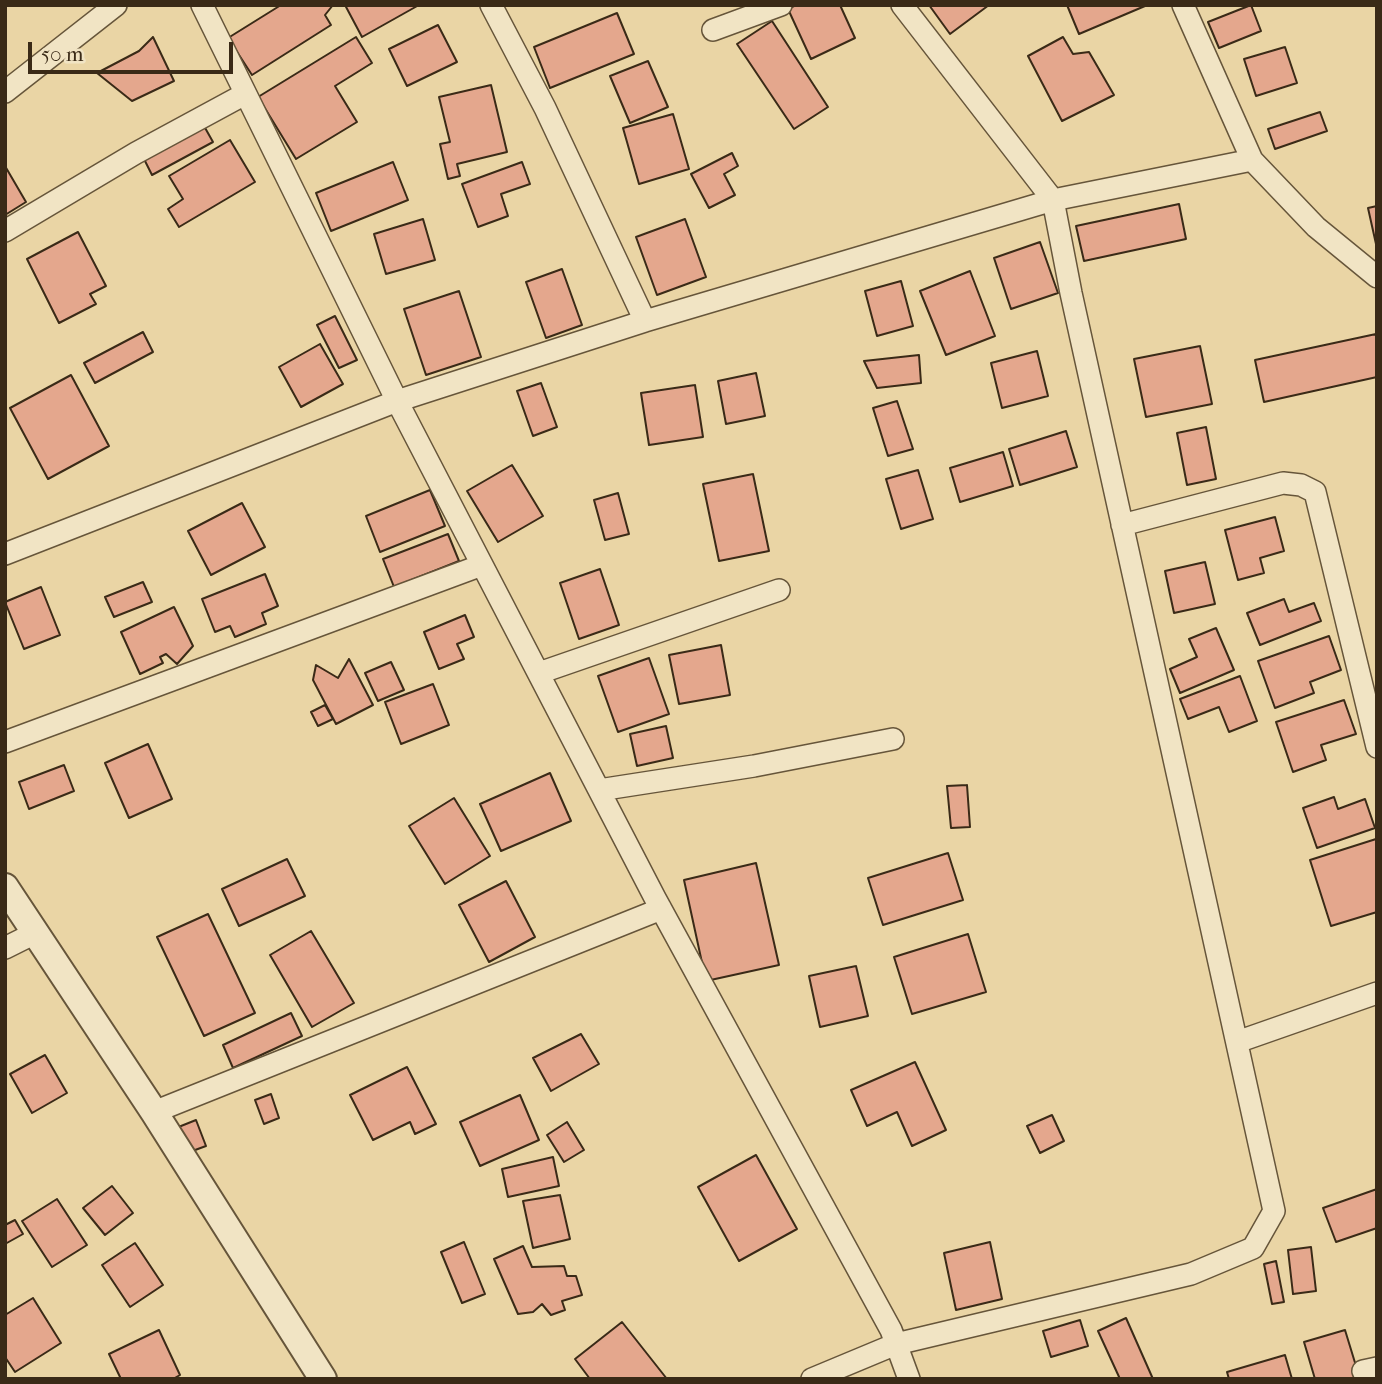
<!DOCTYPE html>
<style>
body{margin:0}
#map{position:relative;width:1382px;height:1384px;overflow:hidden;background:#ead5a5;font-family:"IM FELL French Canon",serif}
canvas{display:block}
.frame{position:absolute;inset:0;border:7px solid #3a2a17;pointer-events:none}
.scale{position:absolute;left:28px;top:42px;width:205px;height:32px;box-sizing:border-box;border:4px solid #3a2a17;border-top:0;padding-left:9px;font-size:21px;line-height:24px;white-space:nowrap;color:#3a2a17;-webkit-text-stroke:5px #f1e4c4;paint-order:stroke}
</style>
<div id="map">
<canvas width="1382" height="1384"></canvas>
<div class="frame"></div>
<div class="scale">50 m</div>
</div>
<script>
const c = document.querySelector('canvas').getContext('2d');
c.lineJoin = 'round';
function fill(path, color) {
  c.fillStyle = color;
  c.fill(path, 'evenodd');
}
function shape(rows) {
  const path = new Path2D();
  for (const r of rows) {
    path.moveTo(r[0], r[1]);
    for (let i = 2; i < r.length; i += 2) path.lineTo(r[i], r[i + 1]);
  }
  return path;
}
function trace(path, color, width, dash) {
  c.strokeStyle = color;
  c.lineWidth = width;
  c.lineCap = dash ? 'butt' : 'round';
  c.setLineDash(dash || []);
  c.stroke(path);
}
const building = shape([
 [281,5,333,5,325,15,331,25,252,75,228,38,281,5],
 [345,5,419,5,362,37,345,5],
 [796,5,840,5,855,38,811,59,788,9,796,5],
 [929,5,989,5,950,34,929,5],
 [1067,5,1145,5,1145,6,1079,34,1067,5],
 [1251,5,1261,31,1219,48,1208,22,1251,5],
 [617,13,634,54,550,88,534,47,617,13],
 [772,21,828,107,794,129,737,44,772,21],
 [438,25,457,62,407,86,389,49,438,25],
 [153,37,174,81,132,101,97,73,139,51,153,37],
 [356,37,372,63,335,86,357,122,296,159,258,97,356,37],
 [1063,37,1073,54,1089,52,1114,95,1062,121,1028,56,1063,37],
 [1285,47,1297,83,1256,96,1244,59,1285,47],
 [648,61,668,107,630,123,610,76,648,61],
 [491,85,507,152,457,164,460,176,448,179,440,144,450,142,439,97,491,85],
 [1320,112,1327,131,1275,149,1268,129,1320,112],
 [673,114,689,169,639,184,623,128,673,114],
 [204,126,213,142,152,175,144,159,204,126],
 [230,140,255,182,179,227,168,209,183,199,169,176,230,140],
 [732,153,738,166,724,174,735,195,709,208,691,174,732,153],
 [393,162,408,200,331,231,316,193,393,162],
 [522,162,530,184,501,194,508,216,478,227,462,184,522,162],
 [5,166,26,202,5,215,5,166],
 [1179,204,1186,239,1084,261,1076,226,1179,204],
 [1377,206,1377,244,1376,244,1368,208,1377,206],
 [423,219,435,260,386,274,374,234,423,219],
 [685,219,706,277,657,295,636,237,685,219],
 [78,232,106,286,90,294,96,304,59,323,27,259,78,232],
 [1040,242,1058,293,1011,309,994,258,1040,242],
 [562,269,582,325,546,338,526,282,562,269],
 [970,271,995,336,946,355,920,291,970,271],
 [901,281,913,326,877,336,865,291,901,281],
 [459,291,481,357,426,375,404,309,459,291],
 [335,316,357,360,339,368,317,325,335,316],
 [143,332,153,352,95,383,84,363,143,332],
 [1376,334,1377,377,1264,402,1255,360,1376,334],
 [320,344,343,384,301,407,279,367,320,344],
 [1200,346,1212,404,1146,417,1134,359,1200,346],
 [1037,351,1048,396,1002,408,991,363,1037,351],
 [919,355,921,383,877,388,864,361,919,355],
 [756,373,765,416,726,424,718,381,756,373],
 [71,375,109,446,48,479,10,408,71,375],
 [541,383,557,427,533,436,517,391,541,383],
 [695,385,703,437,649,445,641,393,695,385],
 [897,401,913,449,888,456,873,408,897,401],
 [1206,427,1216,479,1187,485,1177,433,1206,427],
 [1066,431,1077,467,1020,485,1009,449,1066,431],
 [1003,452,1013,486,960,502,950,468,1003,452],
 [512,465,543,516,498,542,467,491,512,465],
 [918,470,933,519,901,529,886,479,918,470],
 [753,474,769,551,719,561,703,484,753,474],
 [430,490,445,526,380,552,366,516,430,490],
 [618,493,629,534,605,540,594,500,618,493],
 [242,503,265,547,211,575,188,531,242,503],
 [1275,517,1284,551,1260,558,1264,573,1238,580,1225,530,1275,517],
 [448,534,459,561,394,587,383,559,448,534],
 [1205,562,1215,604,1174,613,1165,571,1205,562],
 [600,569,619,625,579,639,560,583,600,569],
 [265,574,278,606,262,613,266,624,235,637,230,626,215,632,202,599,265,574],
 [143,582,152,602,114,617,105,597,143,582],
 [41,587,60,635,24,649,5,602,41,587],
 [1284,599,1289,612,1314,603,1321,621,1260,645,1247,613,1284,599],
 [174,607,193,646,177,664,166,654,160,657,163,663,140,674,121,632,174,607],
 [465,615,474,637,457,644,464,659,439,669,424,632,465,615],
 [1216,628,1234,670,1180,693,1170,669,1197,657,1189,639,1216,628],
 [1329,636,1341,670,1310,682,1314,693,1275,708,1258,661,1329,636],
 [721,645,730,695,679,704,669,655,721,645],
 [649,658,669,714,618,732,598,676,649,658],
 [349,659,373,705,336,724,313,680,316,665,338,678,349,659],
 [391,662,404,690,378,701,365,673,391,662],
 [1240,676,1257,721,1229,732,1219,707,1188,719,1180,699,1240,676],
 [433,684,449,725,401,744,385,702,433,684],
 [1344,700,1356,734,1321,745,1326,760,1293,772,1276,722,1344,700],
 [325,705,333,719,318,726,311,712,325,705],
 [666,726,673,758,637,766,630,734,666,726],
 [148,744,172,799,129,818,105,763,148,744],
 [64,765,74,791,29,809,19,782,64,765],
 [550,773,571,821,501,851,480,804,550,773],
 [967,785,970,827,951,828,947,786,967,785],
 [1334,797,1338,809,1365,799,1375,828,1317,848,1303,808,1334,797],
 [454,798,490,856,445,884,409,826,454,798],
 [1376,839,1377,912,1331,926,1310,860,1376,839],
 [948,853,963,900,883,925,868,878,948,853],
 [287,859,305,896,239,926,222,889,287,859],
 [756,863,779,965,706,981,684,880,756,863],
 [506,881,535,937,489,962,459,905,506,881],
 [208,914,255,1013,204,1036,157,937,208,914],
 [311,931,354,1003,312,1027,270,955,311,931],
 [968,934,986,992,912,1014,894,957,968,934],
 [856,966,868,1016,820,1027,809,976,856,966],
 [291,1013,302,1036,233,1068,223,1045,291,1013],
 [581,1034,599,1064,551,1091,533,1058,581,1034],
 [45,1055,67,1093,32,1113,10,1074,45,1055],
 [915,1062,946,1130,912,1146,897,1112,867,1126,851,1090,915,1062],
 [407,1067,436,1124,415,1134,410,1122,373,1140,350,1095,407,1067],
 [271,1094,279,1118,264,1124,255,1100,271,1094],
 [520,1095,539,1140,480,1166,460,1122,520,1095],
 [1052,1115,1064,1141,1040,1153,1027,1126,1052,1115],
 [196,1120,206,1146,176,1157,166,1132,196,1120],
 [567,1122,584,1150,564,1162,547,1135,567,1122],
 [756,1155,797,1229,739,1261,698,1187,756,1155],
 [553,1157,559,1186,508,1197,502,1169,553,1157],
 [112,1186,133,1213,105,1235,83,1208,112,1186],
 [1377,1189,1377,1228,1336,1242,1323,1208,1377,1189],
 [560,1195,570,1239,533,1248,523,1201,560,1195],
 [57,1199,87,1245,52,1267,22,1221,57,1199],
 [15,1220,23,1234,5,1244,5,1225,15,1220],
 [464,1242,485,1294,462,1303,441,1252,464,1242],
 [990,1242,1002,1299,956,1310,944,1253,990,1242],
 [135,1243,163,1285,130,1307,102,1265,135,1243],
 [523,1246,532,1267,564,1266,567,1276,576,1276,582,1295,562,1301,565,1310,551,1315,542,1304,533,1312,518,1314,494,1259,523,1246],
 [1311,1247,1316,1291,1293,1294,1288,1250,1311,1247],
 [1276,1261,1284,1302,1272,1304,1264,1264,1276,1261],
 [33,1298,61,1343,15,1372,5,1357,5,1315,33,1298],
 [1126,1318,1153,1379,1120,1379,1098,1331,1126,1318],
 [1080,1320,1088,1346,1051,1357,1043,1331,1080,1320],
 [622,1322,667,1379,590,1379,575,1359,622,1322],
 [159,1330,180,1375,173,1379,121,1379,109,1354,159,1330],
 [1345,1330,1360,1379,1315,1379,1304,1342,1345,1330],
 [1285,1355,1292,1379,1229,1379,1227,1372,1285,1355]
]);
fill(building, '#e4a78d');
trace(building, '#3a2a17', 2);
const minor = shape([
 [202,5,397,401,655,898,891,1330,909,1379],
 [491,5,545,108,645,321],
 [1183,5,1252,160,1316,227,1377,277],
 [713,30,781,5],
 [5,92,116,5],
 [5,231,136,153,245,94],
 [1122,525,1283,483,1301,485,1315,492,1377,747],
 [5,554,397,401,645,321,1053,200,1252,160],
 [539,673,779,590],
 [5,742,482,565],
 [599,790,754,766,893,739],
 [5,948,35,933],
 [1237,1042,1377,993],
 [154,1112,661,909],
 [1363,1371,1377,1368],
 [812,1379,896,1344,1191,1274,1253,1248,1274,1211,1071,293,1053,200,902,5]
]);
const tertiary = shape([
 [5,887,154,1112,323,1379]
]);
trace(minor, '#66553a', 24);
trace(tertiary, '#66553a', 30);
trace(minor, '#f1e4c4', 21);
trace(tertiary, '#f1e4c4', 26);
</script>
